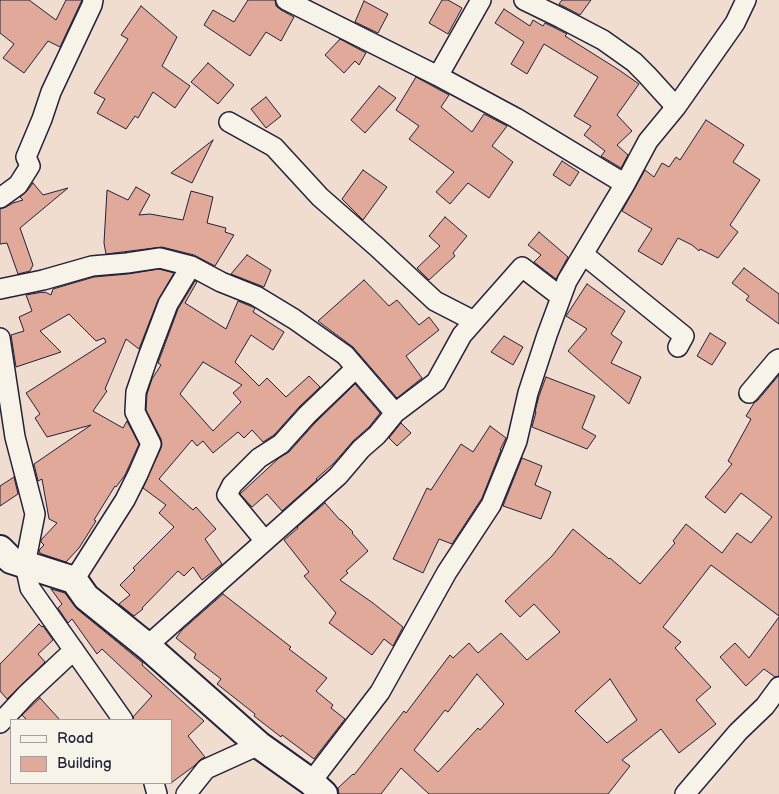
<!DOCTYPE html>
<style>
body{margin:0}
#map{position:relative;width:779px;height:794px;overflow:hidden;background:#f0ddd0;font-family:"Balsamiq Sans",sans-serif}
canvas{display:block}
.legend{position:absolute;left:10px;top:719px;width:162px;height:65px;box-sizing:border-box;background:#f7f3e8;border:1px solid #a29fa3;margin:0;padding:6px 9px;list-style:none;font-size:15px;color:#22223b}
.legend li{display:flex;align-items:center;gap:10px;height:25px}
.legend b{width:25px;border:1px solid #a29fa3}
</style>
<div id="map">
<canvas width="779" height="794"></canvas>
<ul class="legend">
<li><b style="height:6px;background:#f7f3e8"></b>Road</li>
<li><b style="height:14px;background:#e1a999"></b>Building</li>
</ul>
</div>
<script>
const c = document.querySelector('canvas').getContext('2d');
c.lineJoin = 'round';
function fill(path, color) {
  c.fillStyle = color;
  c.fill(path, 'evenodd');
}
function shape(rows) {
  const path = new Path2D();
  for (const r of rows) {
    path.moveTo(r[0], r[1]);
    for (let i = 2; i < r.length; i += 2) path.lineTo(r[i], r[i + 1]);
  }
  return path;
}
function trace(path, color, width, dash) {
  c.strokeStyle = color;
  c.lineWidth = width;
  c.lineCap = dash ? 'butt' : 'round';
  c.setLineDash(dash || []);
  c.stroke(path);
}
const building = shape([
 [0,0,29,0,56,20,66,0,82,0,60,47,48,41,24,73,3,58,14,44,0,33,0,0],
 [248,0,275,0,276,6,281,10,294,17,281,41,266,32,250,56,204,25,213,10,234,22,248,0],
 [442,0,448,0,462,8,448,34,429,23,442,0],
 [562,0,591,0,580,15,559,4,562,0],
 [364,1,388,14,378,33,355,22,364,1],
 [141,6,177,37,162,66,190,86,175,108,153,92,138,118,135,116,126,129,97,113,105,99,94,93,128,39,121,35,141,6],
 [504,9,530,26,533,20,543,26,545,23,567,34,565,36,619,70,639,84,617,115,632,131,617,145,628,155,621,168,601,156,605,151,584,135,591,126,574,116,598,77,544,44,527,74,511,64,524,42,495,23,504,9],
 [340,39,366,53,359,65,355,61,344,73,325,55,340,39],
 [208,63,234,85,218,104,191,82,208,63],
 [416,77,449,95,441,107,472,132,484,114,507,126,492,146,513,162,489,198,468,183,450,204,436,192,454,172,409,139,419,126,396,110,416,77],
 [379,86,396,98,365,133,351,120,379,86],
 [266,97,281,116,266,128,251,109,266,97],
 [706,120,744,145,733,162,760,180,730,225,738,232,718,258,700,249,699,251,692,245,678,238,662,265,638,251,652,229,622,211,645,170,654,177,662,163,669,167,676,157,680,160,706,120],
 [213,140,192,183,171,173,213,140],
 [562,161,579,172,570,186,553,175,562,161],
 [363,170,387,187,363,220,342,199,363,170],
 [33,183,43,195,68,188,20,228,33,265,30,271,18,274,7,243,0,244,0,209,6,207,13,203,23,200,20,197,27,191,33,183],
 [136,187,150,195,139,215,150,214,183,220,191,191,213,197,207,223,226,228,225,232,234,235,215,266,194,255,162,247,106,254,104,243,107,190,128,200,136,187],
 [445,217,467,236,453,253,455,256,429,280,417,268,440,246,429,236,445,217],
 [539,232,568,257,556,279,534,262,541,255,528,245,539,232],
 [247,255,271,270,264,287,231,274,247,255],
 [744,268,779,294,779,324,746,300,749,296,732,283,744,268],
 [159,269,174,273,158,300,139,349,126,339,105,389,107,391,93,411,123,428,127,421,139,444,125,475,116,487,115,486,94,520,96,521,79,548,66,562,42,554,39,552,40,549,44,545,41,542,41,540,57,523,49,519,42,479,38,481,34,464,91,425,47,437,35,418,40,414,26,393,106,342,104,338,96,341,69,314,40,331,61,352,16,367,11,335,24,331,19,317,32,311,26,295,43,292,43,293,45,292,51,295,53,289,94,277,128,274,159,269],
 [364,280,389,306,397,300,419,325,429,317,439,330,406,356,422,378,397,398,353,347,318,321,364,280],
 [195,281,197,282,185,303,226,329,238,301,255,308,253,312,284,332,273,350,251,335,235,362,259,386,267,378,286,397,309,376,320,387,299,407,274,435,263,442,252,430,244,438,238,432,213,453,203,441,197,446,192,440,159,479,193,510,196,507,216,529,205,539,222,564,202,580,193,567,184,576,178,571,142,608,143,609,134,616,119,604,130,595,120,585,135,570,133,568,174,527,159,513,166,505,143,488,161,448,162,444,161,439,146,410,147,394,152,379,161,365,158,363,178,309,195,281],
 [203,362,242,385,233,393,241,402,213,431,180,394,203,362],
 [587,284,625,311,611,334,622,342,611,363,641,377,629,404,568,351,587,329,566,316,587,284],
 [710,333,726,343,712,365,697,356,710,333],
 [504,336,523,347,513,365,491,352,504,336],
 [779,375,779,616,711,565,663,627,681,642,675,648,711,687,696,700,716,724,679,753,661,729,622,760,630,766,608,794,429,794,401,768,381,794,339,794,338,788,353,774,354,775,404,711,406,713,450,655,453,658,469,643,478,653,501,633,527,660,560,632,534,604,520,617,505,601,552,556,573,529,609,559,610,558,640,584,675,543,673,541,686,524,722,553,737,533,751,543,772,517,741,493,725,513,705,497,732,464,728,461,751,419,746,416,754,403,758,400,779,375],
 [477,674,504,704,480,730,478,728,438,772,414,750,445,710,448,712,477,674],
 [610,679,637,720,607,743,575,711,610,679],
 [546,377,595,396,582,428,596,436,587,449,532,427,536,412,535,412,539,396,546,377],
 [355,384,380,413,369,427,353,441,334,463,316,479,317,480,282,511,267,494,252,507,240,494,279,458,289,452,315,423,355,384],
 [401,423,411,433,397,446,389,438,401,423],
 [490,426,506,438,500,450,501,450,482,498,452,544,439,539,423,573,393,559,427,488,431,490,461,444,473,452,490,426],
 [522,458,542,466,535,485,551,492,541,519,503,506,522,458],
 [14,477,18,494,0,506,0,486,14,477],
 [325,503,340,520,341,520,353,532,352,533,368,551,346,571,348,573,340,580,373,603,403,627,393,646,384,639,372,655,329,623,336,613,304,576,309,572,284,540,298,528,297,527,325,503],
 [51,589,65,593,77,609,143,663,142,665,204,721,188,736,205,757,201,759,194,766,171,783,171,720,134,720,133,717,152,696,102,649,97,654,72,619,68,623,58,608,62,604,51,589],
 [223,594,291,647,289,649,327,678,316,691,333,705,331,708,345,719,314,759,282,735,281,737,254,716,255,714,217,684,221,679,194,658,196,654,176,638,182,630,223,594],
 [779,617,779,676,775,677,764,669,746,686,720,657,735,643,749,658,779,617],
 [39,624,42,627,43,626,53,640,38,654,45,662,7,699,0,691,0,664,39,624],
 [40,698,60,720,27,720,22,715,40,698]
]);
fill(building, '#e1a999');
trace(building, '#22223b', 1);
const street = shape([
 [286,0,438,76,516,118,625,184],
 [524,0,561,18,603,40,634,62,647,75,676,107],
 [438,76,481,0],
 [229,122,274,147,320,197,377,247,435,301,474,321],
 [0,198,18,185,30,166,26,157,42,119,51,92,92,5,93,0],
 [583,254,684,336,678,347],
 [0,289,43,280,92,266,127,263,160,258,191,266,221,282,256,296,294,319,345,355,395,413],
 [0,338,15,437,35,514,25,565,30,588,123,720],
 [749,393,776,361,779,359],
 [265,541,227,495,232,485,259,458,281,444,307,415,356,368],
 [74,580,125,500,138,474,151,444,135,412,136,392,148,357,168,304,191,266],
 [147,646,338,476,361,449,377,435,395,413,436,382,462,335,522,267,561,297],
 [0,723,27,694,74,650],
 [311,782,380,692,447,572,491,505,517,441,528,393,547,335,567,281,625,184,648,141,676,107,735,23,746,0],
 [154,783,157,794],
 [186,794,206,769,259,745],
 [685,794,738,732,765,706,779,687]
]);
const secondary = shape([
 [0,549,11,560,74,580,86,597,147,646,259,745,311,782,324,794]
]);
trace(street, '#22223b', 22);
trace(secondary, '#22223b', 30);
trace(street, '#f7f3e8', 19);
trace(secondary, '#f7f3e8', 26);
</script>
